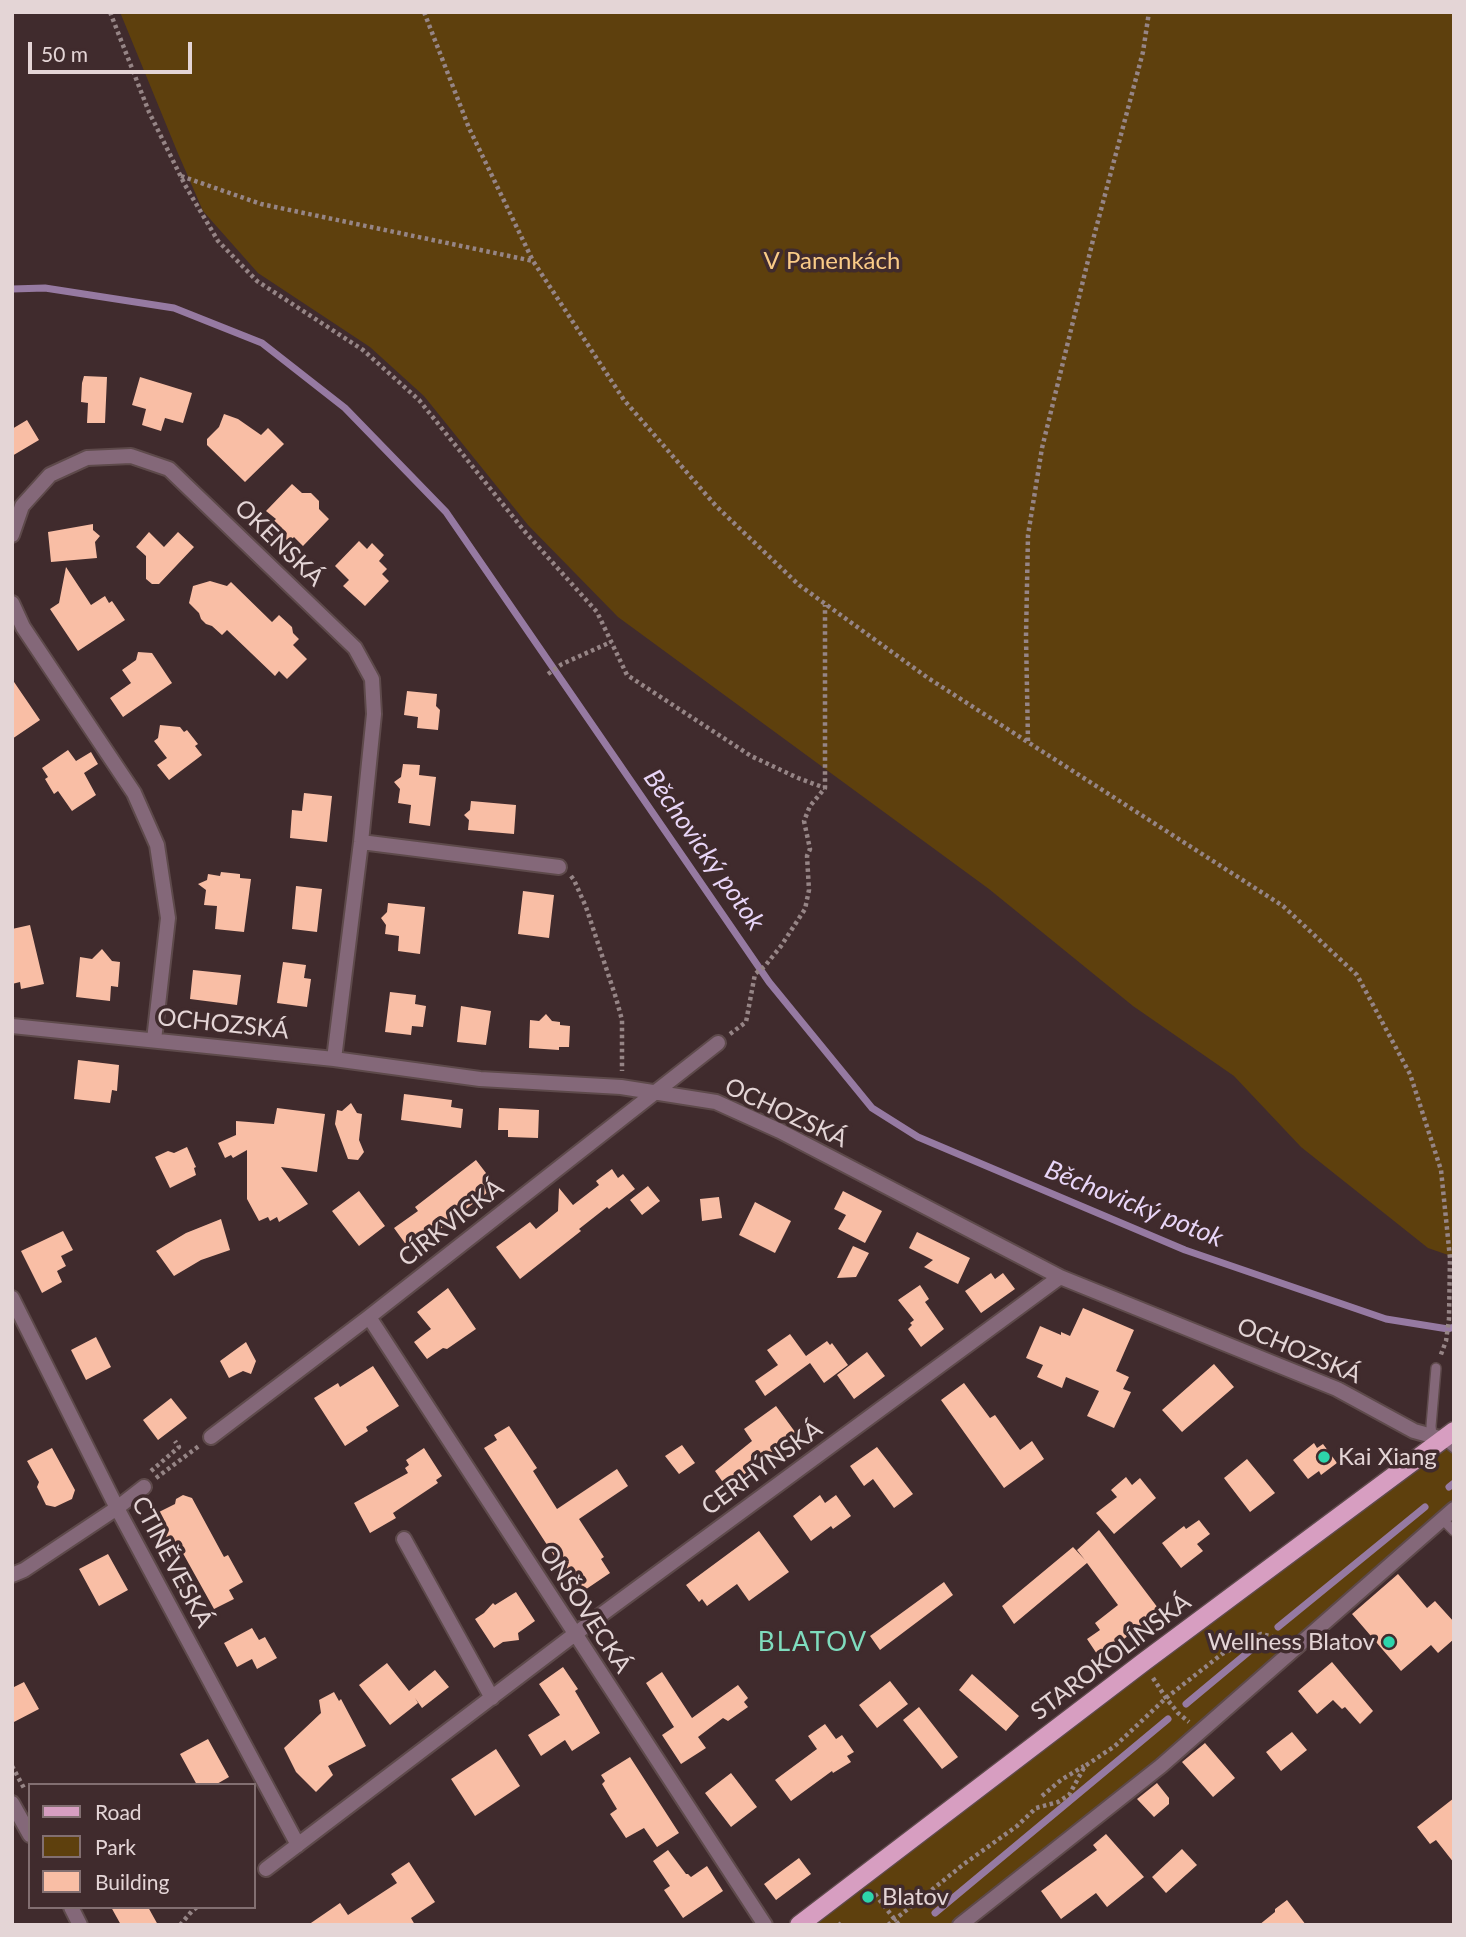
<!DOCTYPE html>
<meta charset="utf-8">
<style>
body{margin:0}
#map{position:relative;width:1466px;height:1937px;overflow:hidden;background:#402b2d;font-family:Lato,sans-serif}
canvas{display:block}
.frame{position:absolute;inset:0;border:14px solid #e4d5d6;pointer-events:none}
.legend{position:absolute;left:28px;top:1783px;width:228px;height:126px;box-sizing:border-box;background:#402b2d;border:2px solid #826f71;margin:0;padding:9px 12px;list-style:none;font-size:21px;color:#e4d5d6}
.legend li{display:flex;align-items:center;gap:14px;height:35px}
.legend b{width:35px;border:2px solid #826f71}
.scale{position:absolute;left:28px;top:42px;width:164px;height:32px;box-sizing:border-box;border:4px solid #e4d5d6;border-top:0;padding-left:9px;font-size:21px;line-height:24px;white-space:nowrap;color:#e4d5d6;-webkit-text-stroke:5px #402b2d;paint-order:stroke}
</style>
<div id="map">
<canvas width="1466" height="1937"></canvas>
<div class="frame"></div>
<ul class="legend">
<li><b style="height:9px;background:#d79ec1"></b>Road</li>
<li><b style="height:19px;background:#5e400d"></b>Park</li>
<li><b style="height:19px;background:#f9bea5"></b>Building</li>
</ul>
<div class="scale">50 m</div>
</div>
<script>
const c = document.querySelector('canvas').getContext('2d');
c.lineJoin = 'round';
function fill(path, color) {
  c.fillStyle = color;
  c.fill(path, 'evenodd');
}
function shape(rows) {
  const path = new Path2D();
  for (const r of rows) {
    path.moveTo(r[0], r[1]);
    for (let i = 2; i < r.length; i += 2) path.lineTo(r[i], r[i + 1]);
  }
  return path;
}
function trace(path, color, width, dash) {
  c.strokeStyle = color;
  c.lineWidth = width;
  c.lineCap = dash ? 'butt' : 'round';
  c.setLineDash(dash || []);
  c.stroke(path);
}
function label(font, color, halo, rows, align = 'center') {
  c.font = font + ' Lato,sans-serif';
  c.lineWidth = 7;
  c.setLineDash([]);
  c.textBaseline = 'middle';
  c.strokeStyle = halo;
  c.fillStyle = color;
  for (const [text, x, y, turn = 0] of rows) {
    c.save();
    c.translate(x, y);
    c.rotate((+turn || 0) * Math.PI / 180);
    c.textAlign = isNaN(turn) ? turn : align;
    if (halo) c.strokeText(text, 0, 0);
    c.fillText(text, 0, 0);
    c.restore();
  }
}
fill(shape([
 [120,12,1454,12,1454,1257,1428,1248,1301,1147,1234,1076,1133,1006,989,889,618,617,528,525,424,396,370,347,258,273,203,211,177,151],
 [1454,1431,1454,1510,1112,1805,955,1925,799,1925]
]), '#5e400d');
trace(shape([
 [12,289,45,288,174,308,262,343,345,408,446,512,769,982,872,1108,918,1137,1185,1250,1386,1319,1448,1329,1454,1327],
 [1449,1487,1454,1483],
 [1278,1627,1425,1507],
 [1186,1704,1258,1644],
 [935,1913,1168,1719]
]), '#967aa2', 7);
fill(shape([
 [84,376,107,377,105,423,87,423,88,403,81,402,82,383],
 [140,377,192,393,183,423,165,418,161,431,142,425,146,409,132,405],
 [224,414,238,419,261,435,268,428,284,444,245,482,207,445,207,439,219,427],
 [27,420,39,440,12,456,12,429],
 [292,484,302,493,311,493,319,501,319,509,329,519,303,546,294,537,289,542,275,529,271,524,276,519,266,511],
 [93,524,93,530,100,536,95,542,97,558,51,562,48,532],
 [149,532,164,547,178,532,194,547,159,584,152,584,146,579,146,556,136,547],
 [359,541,367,549,372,543,384,555,379,561,387,569,382,574,389,581,365,606,343,586,349,580,335,566],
 [66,567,91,605,105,596,109,603,112,601,125,620,78,651,50,609,59,603],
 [210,581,227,586,231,582,272,622,279,615,292,627,293,633,299,639,293,645,307,659,287,679,279,671,275,676,227,630,222,635,212,626,206,624,201,619,199,613,189,603,193,586],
 [138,652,152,653,172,683,123,717,110,698,131,683,122,670,136,660],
 [12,679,40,720,12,739],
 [407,691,437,694,436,706,440,710,438,730,417,728,418,717,404,715],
 [160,725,180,727,184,732,187,730,198,744,195,746,202,755,169,780,157,765,167,758,154,741,158,738],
 [68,750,76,761,91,752,98,764,84,773,96,795,72,811,58,791,54,794,45,779,48,777,42,768],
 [403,764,420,765,419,775,436,777,430,826,409,823,411,805,398,803,400,789,394,782,401,777],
 [304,793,332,796,327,842,290,838,292,810,302,811],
 [471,801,516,805,514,834,468,830,469,820,464,815,470,810],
 [221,872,240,874,240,878,251,879,244,932,215,929,217,906,204,905,206,890,198,884,207,880,208,874,220,876],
 [296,886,322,889,317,932,292,929],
 [523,891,554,895,549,938,518,934],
 [388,903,425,907,420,954,398,951,399,936,385,934,386,925,381,918,387,912],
 [30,925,44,984,21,989,20,982,12,984,12,929],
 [102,949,112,961,120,962,118,987,111,986,110,1001,76,997,80,957,92,959],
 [283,962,306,965,304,978,311,979,307,1007,277,1003],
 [193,970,241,975,237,1005,190,999],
 [390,992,416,995,415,1004,426,1006,423,1027,412,1026,411,1035,385,1032],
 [461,1006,491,1011,486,1045,457,1042],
 [546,1014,552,1021,560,1022,560,1025,570,1026,569,1047,559,1047,559,1050,529,1048,530,1020,539,1021],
 [78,1060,119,1065,117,1091,112,1090,110,1103,74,1099],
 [404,1094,452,1100,451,1107,463,1109,461,1128,401,1120],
 [351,1103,357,1113,362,1114,359,1140,364,1152,358,1160,348,1159,335,1124,337,1110,342,1111],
 [277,1108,325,1114,317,1172,281,1167,308,1204,279,1222,277,1217,270,1221,268,1217,259,1221,247,1199,247,1150,233,1158,231,1155,225,1158,218,1143,236,1135,236,1121,274,1124],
 [499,1108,539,1110,538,1138,508,1137,508,1130,498,1130],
 [187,1147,196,1167,194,1168,196,1175,170,1188,155,1157,168,1151,174,1153],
 [476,1160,496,1186,435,1233,431,1227,407,1246,394,1228,418,1211,415,1207],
 [612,1169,618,1178,623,1174,635,1189,609,1209,607,1207,579,1229,581,1231,520,1279,496,1247,530,1222,536,1229,558,1211,559,1188,573,1205,599,1185,596,1181],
 [648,1186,660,1201,642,1215,630,1200],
 [359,1191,385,1226,359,1246,332,1211],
 [843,1191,882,1211,865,1243,838,1229,846,1215,834,1209],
 [719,1197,722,1218,702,1221,700,1199],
 [755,1202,791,1221,775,1253,739,1235],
 [221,1219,230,1250,201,1260,174,1276,156,1251,186,1233],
 [63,1231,73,1250,61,1256,66,1266,57,1271,62,1282,42,1293,21,1251],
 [917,1232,970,1258,958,1284,924,1267,933,1260,909,1248],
 [853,1246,869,1253,856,1277,837,1278],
 [991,1273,995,1279,1003,1273,1015,1289,981,1313,965,1291],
 [920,1285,929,1299,925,1302,944,1329,921,1347,908,1329,912,1325,910,1323,914,1320,898,1300],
 [448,1288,476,1329,447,1349,443,1348,427,1359,414,1342,431,1329,417,1312],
 [1083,1308,1134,1330,1116,1371,1129,1377,1123,1389,1131,1392,1114,1428,1087,1416,1099,1391,1066,1377,1062,1388,1037,1377,1043,1365,1026,1358,1040,1326,1061,1335,1061,1332,1070,1336],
 [790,1334,806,1356,827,1341,830,1345,832,1343,848,1365,824,1383,810,1363,765,1396,755,1381,778,1365,767,1350],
 [96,1337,111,1367,86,1380,71,1350],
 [246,1342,256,1361,251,1374,243,1371,229,1378,220,1361],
 [867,1352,885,1376,854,1399,837,1375],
 [1214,1364,1234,1387,1182,1432,1162,1410],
 [373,1366,399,1406,366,1427,368,1431,345,1446,314,1398,338,1383,340,1387],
 [964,1383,990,1418,995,1415,1020,1450,1032,1441,1044,1459,1004,1488,941,1400],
 [171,1398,187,1418,158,1440,143,1420],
 [776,1406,798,1436,761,1463,763,1466,729,1491,715,1471,752,1441,744,1429],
 [509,1426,537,1468,533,1471,557,1509,617,1469,628,1486,579,1519,604,1557,601,1559,610,1573,579,1594,484,1448,497,1440,494,1435],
 [1314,1443,1317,1448,1323,1444,1337,1463,1321,1475,1319,1471,1308,1479,1293,1460],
 [682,1445,695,1463,679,1474,665,1456],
 [877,1447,913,1494,894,1508,873,1479,864,1486,850,1466],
 [52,1448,75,1490,72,1499,55,1507,46,1505,37,1487,39,1482,27,1461],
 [424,1448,442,1476,436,1480,438,1483,393,1513,396,1518,370,1533,354,1503,408,1473,405,1468,409,1465,406,1460],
 [1247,1459,1275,1493,1250,1512,1224,1478],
 [1126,1477,1132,1485,1140,1478,1156,1498,1114,1534,1096,1513,1117,1497,1111,1490],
 [183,1495,192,1498,224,1557,228,1555,243,1582,229,1590,234,1599,214,1609,180,1548,174,1540,167,1544,157,1526,164,1522,159,1512,175,1504,176,1499],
 [820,1495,825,1503,836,1495,851,1516,833,1529,831,1526,811,1541,793,1516],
 [1199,1520,1210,1534,1197,1544,1203,1551,1181,1568,1162,1543,1184,1526,1186,1529],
 [1099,1530,1161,1612,1099,1657,1087,1639,1100,1630,1095,1623,1118,1605,1087,1563,1014,1624,1002,1606,1073,1547,1085,1560,1077,1550],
 [759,1531,789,1572,749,1601,737,1584,707,1606,702,1599,699,1602,686,1585],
 [108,1554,128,1590,99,1606,79,1569],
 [1398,1574,1427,1608,1435,1601,1454,1622,1454,1639,1438,1653,1431,1645,1401,1671,1352,1614],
 [944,1582,953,1595,880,1650,870,1636],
 [516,1592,535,1621,518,1633,519,1640,503,1642,494,1648,475,1619,484,1613,493,1603,495,1605],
 [252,1628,259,1640,265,1637,277,1658,257,1669,252,1659,237,1667,224,1643],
 [1332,1662,1373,1711,1360,1724,1345,1707,1342,1709,1333,1700,1317,1714,1298,1691],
 [387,1663,409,1691,435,1670,449,1687,422,1708,415,1698,418,1703,390,1725,359,1685],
 [563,1667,578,1689,575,1691,600,1733,572,1751,565,1740,541,1756,528,1735,560,1715,539,1684],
 [662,1672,692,1718,738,1685,748,1698,744,1702,748,1707,728,1721,723,1718,698,1737,706,1748,681,1764,662,1735,674,1727,646,1683],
 [972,1674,1019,1716,1006,1731,959,1690],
 [890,1681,908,1704,877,1728,859,1705],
 [24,1682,39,1709,12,1723,12,1688],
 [334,1692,339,1701,341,1699,366,1746,328,1766,333,1775,316,1792,296,1772,284,1748,321,1713,319,1700],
 [919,1707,958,1757,942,1769,903,1720],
 [825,1724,836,1739,842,1735,854,1752,847,1756,851,1762,833,1773,832,1771,791,1801,775,1780,817,1749,808,1736],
 [1292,1732,1307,1750,1281,1771,1266,1752],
 [208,1739,229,1777,215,1785,197,1785,180,1754],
 [1205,1743,1235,1778,1213,1797,1182,1762],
 [496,1749,520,1786,475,1816,451,1779],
 [630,1757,679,1833,657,1847,644,1828,626,1838,610,1814,617,1809,602,1784,605,1781,601,1775],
 [731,1773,757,1807,731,1827,705,1793],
 [1157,1783,1169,1798,1169,1804,1154,1817,1137,1799],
 [1454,1798,1454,1863,1436,1840,1430,1844,1417,1827],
 [1106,1834,1144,1877,1107,1907,1096,1893,1061,1919,1041,1891,1097,1850,1093,1845],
 [1182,1849,1197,1865,1166,1893,1152,1877],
 [668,1850,686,1874,688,1874,691,1877,707,1866,723,1891,683,1918,664,1890,670,1886,653,1861],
 [799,1858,811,1874,776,1900,764,1884],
 [409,1862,435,1902,411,1918,415,1925,308,1925,340,1903,348,1915,397,1883,391,1874],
 [1287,1900,1306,1925,1259,1925,1275,1912,1275,1909],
 [111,1907,148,1907,158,1925,121,1925]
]), '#f9bea5');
const lane = shape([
 [1432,1436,1431,1426,1436,1368],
 [1443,1439,1454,1448],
 [1442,1519,1454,1531]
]);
const street = shape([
 [12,535,22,506,50,475,87,458,131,456,169,469,355,648,372,679,374,714,361,842,334,1059],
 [12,603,23,627,134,793,157,845,168,918,154,1040],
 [361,842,559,867],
 [12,1026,334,1059,480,1079,621,1087,716,1102,780,1131,1060,1277,1337,1389,1414,1431,1443,1439],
 [12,1298,117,1508,298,1845],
 [369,1317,765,1925],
 [211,1437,369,1317,718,1043],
 [404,1539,492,1698],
 [12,1575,24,1570,117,1508,144,1487],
 [12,1803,30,1835],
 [266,1869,575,1634,1060,1277],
 [71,1907,80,1925],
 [960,1925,1161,1766,1454,1509]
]);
const primary = shape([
 [799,1925,1145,1661,1454,1431]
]);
trace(lane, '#5e4a4b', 12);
trace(street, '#5e4a4b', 18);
trace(primary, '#5e4a4b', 21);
trace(shape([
 [110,12,149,112,185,185,218,241,257,281,363,350,419,400,526,533,597,612,627,675,751,756,798,778,825,788],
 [424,12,469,128,533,261,624,400,716,506,799,585,928,678,1283,906,1357,975,1410,1074,1441,1170,1450,1258,1449,1319,1446,1341,1440,1357],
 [181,176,261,204,533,261],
 [548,674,562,664,611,642],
 [1028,741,1026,637,1028,535,1042,448,1094,236,1143,52,1149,12],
 [571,876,574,880,586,907,616,998,622,1020,622,1071],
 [730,1034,746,1022,755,974,765,966,781,946,805,909,809,890,807,856,810,849,804,821,810,806,825,788,825,605],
 [151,1471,179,1447,175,1441],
 [156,1478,199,1446],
 [1153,1678,1166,1698,1178,1713,1189,1722],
 [12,1766,25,1790],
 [1042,1796,1061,1780,1084,1766],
 [875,1894,899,1925],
 [838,1923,840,1925],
 [180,1925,192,1911,197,1907],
 [888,1925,964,1864,1017,1826,1036,1808,1058,1802,1069,1795,1085,1766,1115,1746,1166,1698,1222,1654,1261,1634,1270,1636,1280,1640]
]), '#968586', 4.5, [3.5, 3.5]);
trace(lane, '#846879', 9);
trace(street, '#846879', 14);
trace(primary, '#d79ec1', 18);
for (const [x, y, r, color] of [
 [1324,1457,7,"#2dd5ab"],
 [1389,1642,7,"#2dd5ab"],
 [868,1897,7,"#2dd5ab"]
]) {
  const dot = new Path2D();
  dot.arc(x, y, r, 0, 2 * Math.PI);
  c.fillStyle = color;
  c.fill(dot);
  trace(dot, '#402b2d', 2.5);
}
label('24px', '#facb87', '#402b2d', [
 ["V Panenkách",832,261]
]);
label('24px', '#e4d5d6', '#402b2d', [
 ["OKENSKÁ",279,543,44],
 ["OCHOZSKÁ",223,1024,6],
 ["OCHOZSKÁ",786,1113,25],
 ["CÍRKVICKÁ",451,1223,-38],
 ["OCHOZSKÁ",1299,1351,23],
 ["CERHÝNSKÁ",762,1468,-36],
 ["CTINĚVESKÁ",172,1562,62],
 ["ONŠOVECKÁ",585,1609,57],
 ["STAROKOLÍNSKÁ",1111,1657,-37]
]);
label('24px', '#e4d5d6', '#402b2d', [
 ["Kai Xiang",1338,1457],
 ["Wellness Blatov",1375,1642,"right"],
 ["Blatov",882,1897]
], 'left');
label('italic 26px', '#e8d5f7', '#402b2d', [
 ["Běchovický potok",704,850,55],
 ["Běchovický potok",1134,1204,22]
]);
c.letterSpacing = '2px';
label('26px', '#7fdcbe', '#402b2d', [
 ["BLATOV",813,1643]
]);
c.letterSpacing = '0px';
</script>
